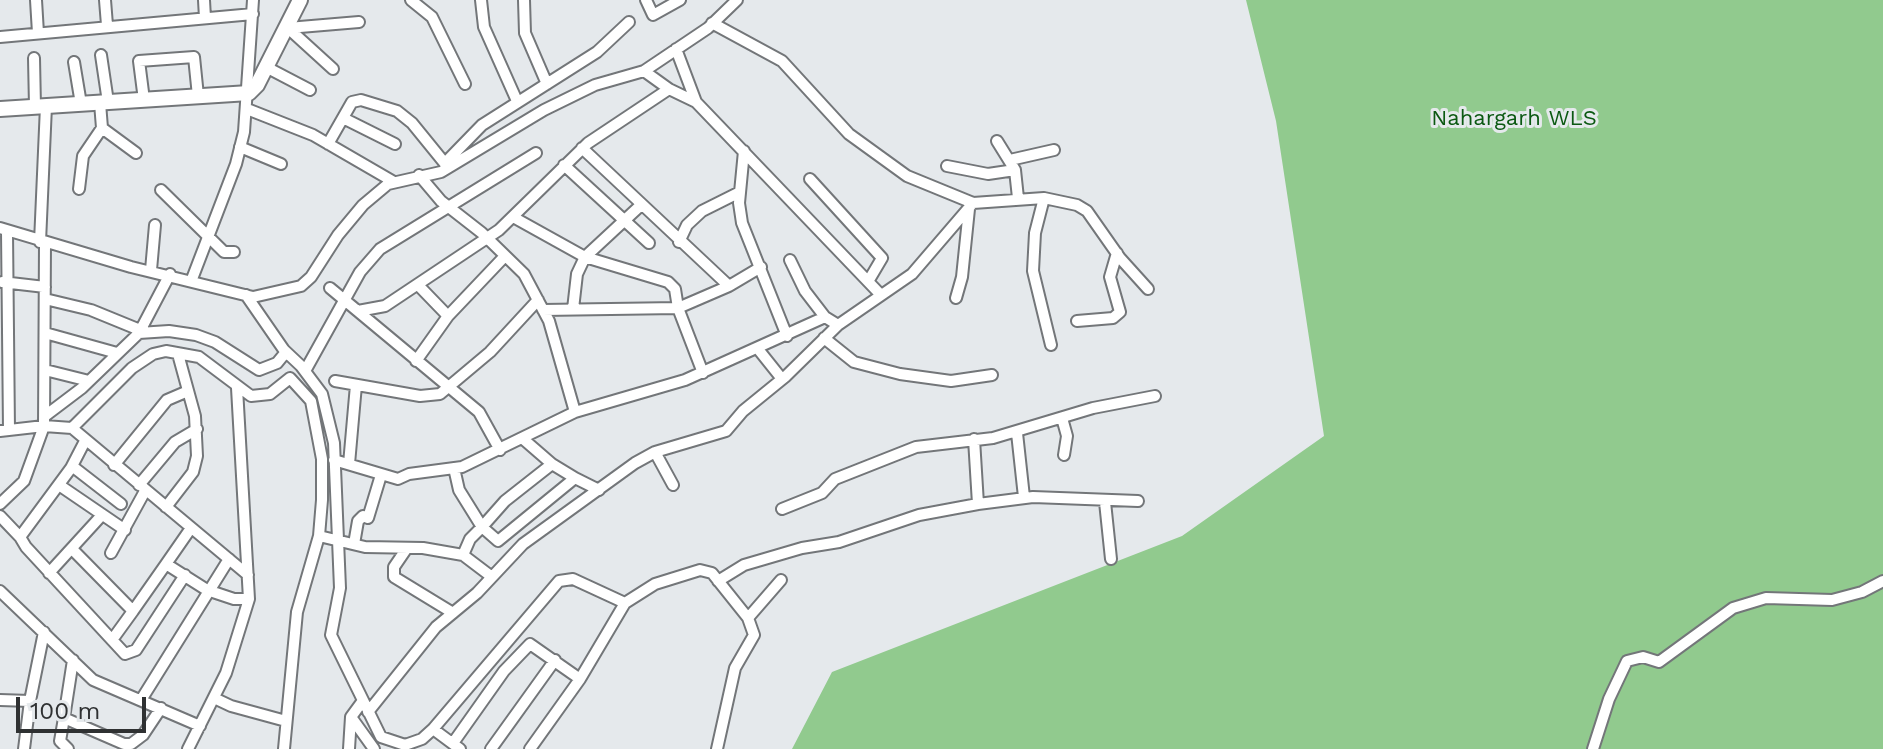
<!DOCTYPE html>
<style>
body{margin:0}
#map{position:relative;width:1883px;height:749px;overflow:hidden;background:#e5e9ec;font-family:"Work Sans",sans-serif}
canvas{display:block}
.scale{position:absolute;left:16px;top:697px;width:130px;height:36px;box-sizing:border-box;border:4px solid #2f3132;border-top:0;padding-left:10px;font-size:24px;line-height:28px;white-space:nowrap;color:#2f3132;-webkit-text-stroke:6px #e5e9ec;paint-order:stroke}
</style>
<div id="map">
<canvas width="1883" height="749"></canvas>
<div class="scale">100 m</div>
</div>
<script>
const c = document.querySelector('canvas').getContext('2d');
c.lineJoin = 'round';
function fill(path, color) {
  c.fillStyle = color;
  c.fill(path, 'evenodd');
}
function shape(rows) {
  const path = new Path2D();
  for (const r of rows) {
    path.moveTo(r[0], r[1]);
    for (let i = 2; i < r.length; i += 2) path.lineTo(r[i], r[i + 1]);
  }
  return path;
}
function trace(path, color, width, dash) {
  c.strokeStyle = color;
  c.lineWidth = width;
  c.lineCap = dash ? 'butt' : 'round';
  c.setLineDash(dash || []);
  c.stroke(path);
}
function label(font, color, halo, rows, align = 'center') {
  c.font = font + ' "Work Sans",sans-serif';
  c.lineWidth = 6;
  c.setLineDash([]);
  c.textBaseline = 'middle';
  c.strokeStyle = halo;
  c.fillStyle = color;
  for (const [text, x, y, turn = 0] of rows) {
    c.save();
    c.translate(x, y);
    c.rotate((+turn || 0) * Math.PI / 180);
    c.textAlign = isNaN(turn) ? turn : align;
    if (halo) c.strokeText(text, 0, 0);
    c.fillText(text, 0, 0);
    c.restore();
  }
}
fill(shape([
 [1246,0,1883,0,1883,749,792,749,832,672,1182,536,1324,436,1276,121]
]), '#91ca8e');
const street = shape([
 [36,0,38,33],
 [105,0,107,25],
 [204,0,205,18],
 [411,0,432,17,465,84],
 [481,0,484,27,517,101],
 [524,0,525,33,547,84],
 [646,0,653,15,680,0],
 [712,23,782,61,849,134,907,176,973,203,1044,198,1077,205,1087,211,1120,258,1148,289],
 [0,37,253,14],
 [101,55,108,102],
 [34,58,35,107],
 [74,62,81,104],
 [266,67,310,90],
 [333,69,288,28,359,22],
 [644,71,669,89,696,102,676,49],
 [144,100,139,61,194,57,198,96],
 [696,102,880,294],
 [247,109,313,135,394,182],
 [343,118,395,144],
 [102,128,136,153],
 [997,141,1015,170,1018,198],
 [328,144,352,102,361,100,397,111,412,123,447,166],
 [240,147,281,164],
 [582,148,729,286,761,267],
 [744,151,739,203,742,223,787,336],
 [1010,160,1054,150],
 [445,163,482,125,597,52,629,22],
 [564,165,649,243],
 [947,166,988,174,1015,170],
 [419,175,441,201,482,233,524,274,549,321,575,412],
 [810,179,882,258,869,280],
 [79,189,83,156,102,128,100,103],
 [161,190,224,252,234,252],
 [1044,198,1035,233,1033,271,1051,345],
 [513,217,585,257,641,205],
 [0,228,131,267,253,297,301,286,311,277,338,235,363,205,388,184,441,172,544,110,595,85,644,71,708,28,737,0],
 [7,232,9,430],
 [40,242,46,106],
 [679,242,687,225,702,211,740,192],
 [790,260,805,291,825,317],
 [151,270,155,225],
 [192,279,236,164,244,132,253,0],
 [2,282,45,287],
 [330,288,479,412,500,450],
 [246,295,284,350,301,366,322,394,334,443,340,588,331,635,381,737,405,745,422,739,433,729,559,581,573,579,625,603,580,679,530,749],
 [956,298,962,277,969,209],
 [45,299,91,310,140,330],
 [573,309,577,274,585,257,668,282,675,289,678,308,703,373],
 [543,310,678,308,729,286],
 [358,311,385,306,499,230,588,143,669,89],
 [448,316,505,256],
 [1077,321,1113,318,1120,312,1110,277,1117,253],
 [45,333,117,353],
 [139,333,170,274],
 [824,338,854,362,900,374,951,381,992,375],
 [758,349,782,379],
 [416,361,448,316,418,285],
 [45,370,89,381],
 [305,371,360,272,380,249,536,153],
 [335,381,420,396,440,394,490,352,538,300],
 [45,416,82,388,139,333,169,331,196,335,215,342,259,370,277,363,286,352],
 [1062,418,1067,436,1064,455],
 [72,428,132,368,153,354,166,351,199,357,251,396,270,394,290,378,311,401,322,459,322,500,319,536,297,612,284,749],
 [0,431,44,426,72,428,248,575],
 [1017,433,1024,497],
 [522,438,552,464],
 [974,439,978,504],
 [85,441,71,468,20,537,26,547,125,654,136,650,185,575],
 [655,452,673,485],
 [334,460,398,479,409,474,462,467,575,412,685,380,825,317,838,325,912,274,973,203],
 [349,464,356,385],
 [552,464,575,478,498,541,482,527,505,501,552,464],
 [114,465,167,400,188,391],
 [72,466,121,504],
 [575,478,599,490],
 [59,485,125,530],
 [139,485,175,442,197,429],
 [1105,502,1111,559],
 [0,504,24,481,44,426,45,243],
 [166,507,193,472,197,456,195,416,178,354],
 [782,509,822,493,835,479,916,447,993,438,1093,408,1155,396],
 [0,516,20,537],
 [191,528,166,564,207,590,234,599,249,599],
 [319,536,365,547,423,548,463,555,470,539,482,527,459,490,454,468],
 [354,544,358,521,363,516,368,518,381,475],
 [407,548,394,567,394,577,453,613],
 [73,550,133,611,166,564],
 [111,553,145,491],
 [463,555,492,577],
 [49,573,102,515],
 [718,581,744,565,802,548,839,542,919,515,978,504,1033,497,1138,501],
 [0,591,93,680,200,726],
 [625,603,655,584,700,570,712,573,748,618,754,635,735,668,717,749],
 [748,618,781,580],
 [112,640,133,611],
 [73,660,64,718,124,744,131,744,143,735,161,708],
 [214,698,231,706,286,721],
 [0,700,30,701,44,632],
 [141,700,229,559],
 [368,712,436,627,477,593,523,544,635,463,655,452,726,431,743,411,786,376,838,325],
 [351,717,374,749],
 [64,718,60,741,68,749],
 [433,729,460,749],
 [453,743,504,671,530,644,580,679],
 [24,749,30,701],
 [188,749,226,673,249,599,237,388],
 [349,749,351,717,362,702],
 [491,749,555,660],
 [1593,749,1609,699,1627,661,1643,657,1659,662,1733,608,1766,598,1832,600,1862,592,1883,581]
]);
const secondary = shape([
 [0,109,249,93,257,85,300,0]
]);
trace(street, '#737679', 14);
trace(secondary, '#737679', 18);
trace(street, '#fff', 10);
trace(secondary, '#fff', 14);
label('22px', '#0b5912', '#e5e9ec', [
 ["Nahargarh WLS",1514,119]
]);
</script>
